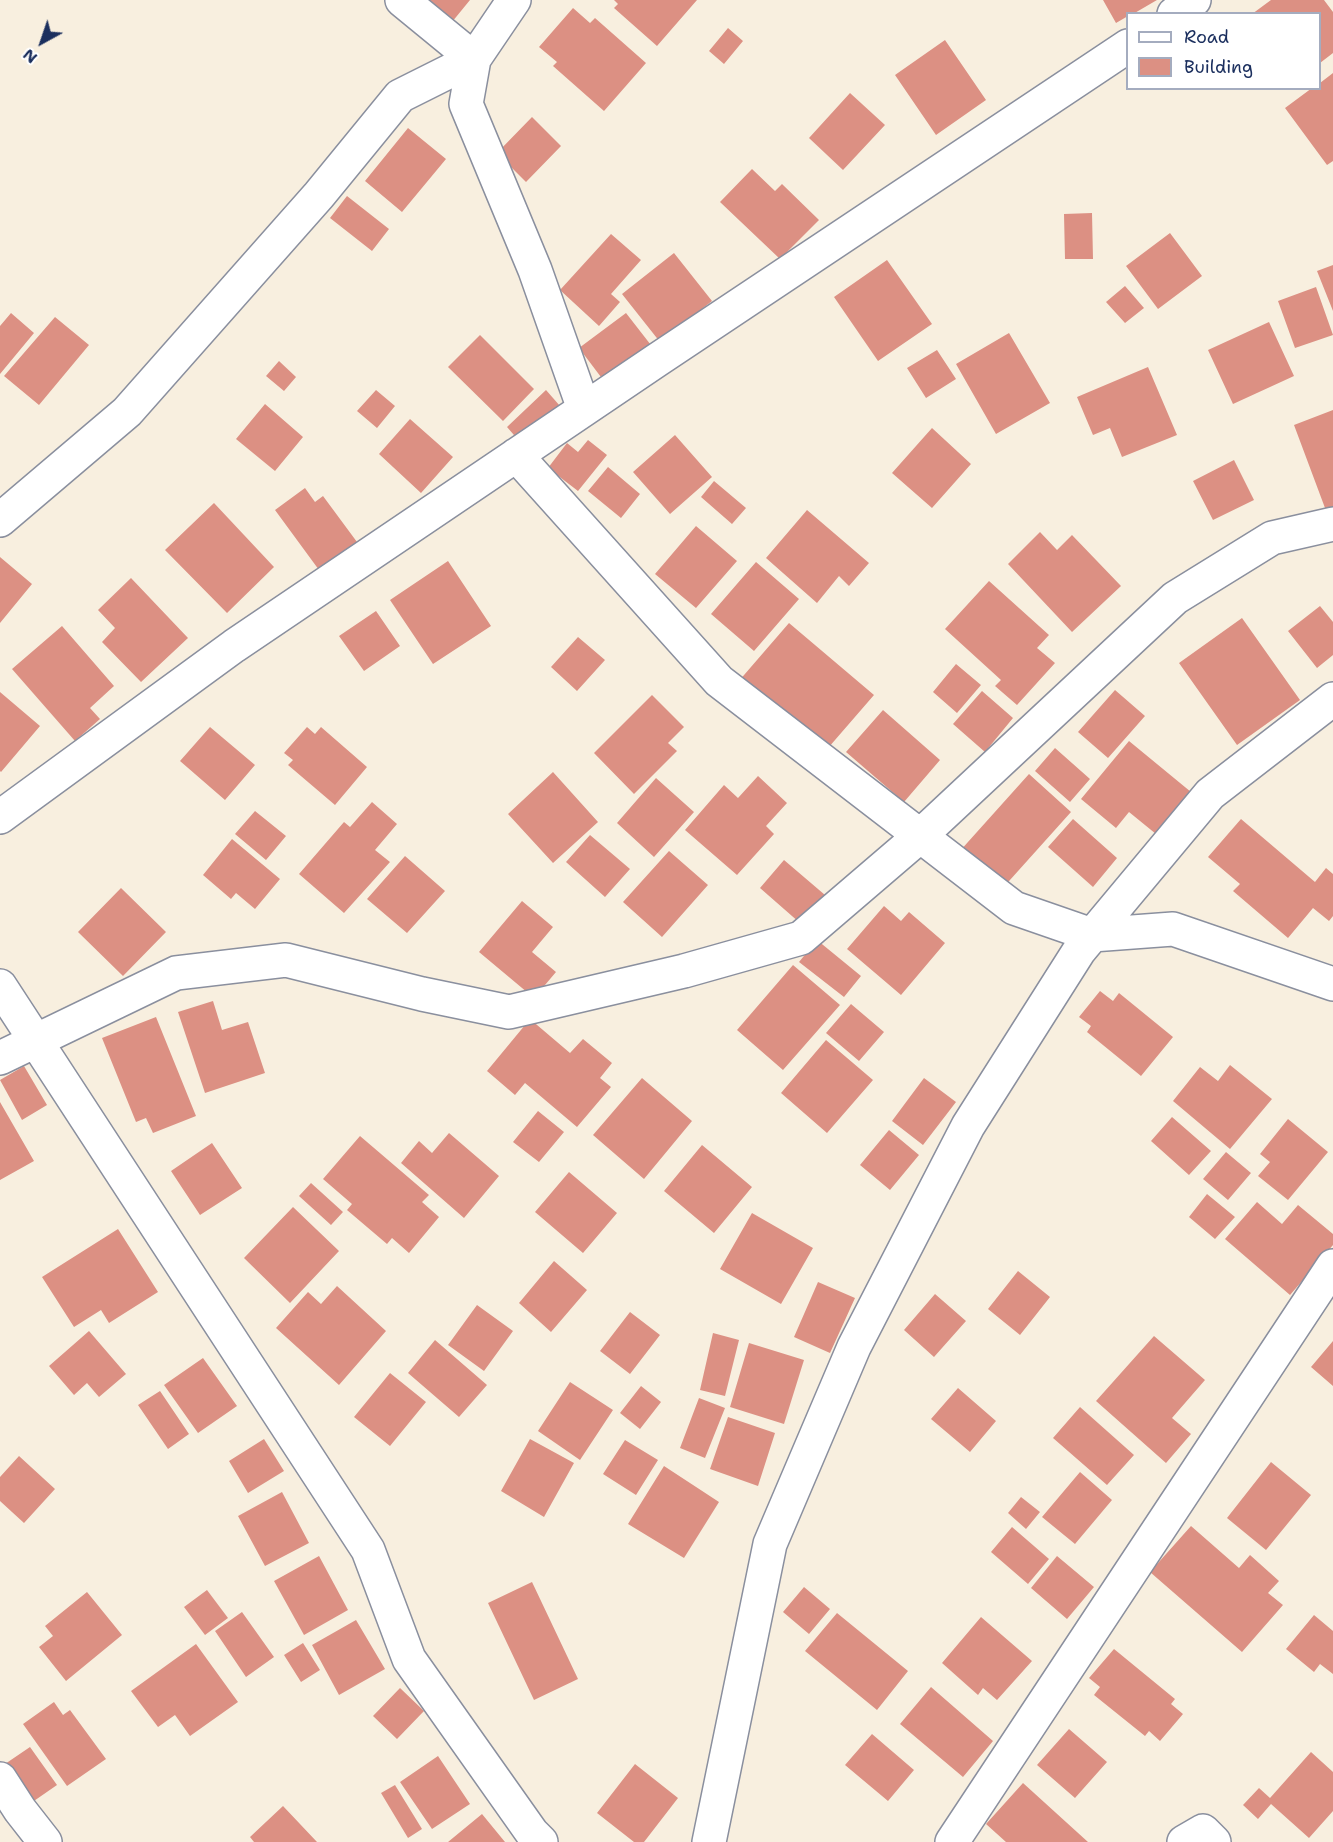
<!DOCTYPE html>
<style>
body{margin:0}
#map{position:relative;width:1333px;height:1842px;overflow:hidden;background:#f8efdf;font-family:"Shantell Sans",sans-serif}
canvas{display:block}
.legend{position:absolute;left:1126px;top:12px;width:195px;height:78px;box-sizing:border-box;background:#fff;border:2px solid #a4acbf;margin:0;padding:8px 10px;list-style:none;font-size:18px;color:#1b2f5e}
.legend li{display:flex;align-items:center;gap:12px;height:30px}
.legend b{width:30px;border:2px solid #a4acbf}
.north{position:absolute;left:12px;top:12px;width:60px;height:60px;-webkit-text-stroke:4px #fff;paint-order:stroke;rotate:220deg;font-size:16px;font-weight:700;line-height:24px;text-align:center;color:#1b2f5e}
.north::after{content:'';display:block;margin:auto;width:21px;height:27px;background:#1b2f5e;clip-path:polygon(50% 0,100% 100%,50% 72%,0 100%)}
</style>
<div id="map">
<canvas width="1333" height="1842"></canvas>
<ul class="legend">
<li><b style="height:8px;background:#fff"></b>Road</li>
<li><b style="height:16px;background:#dc9083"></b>Building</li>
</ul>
<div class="north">N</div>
</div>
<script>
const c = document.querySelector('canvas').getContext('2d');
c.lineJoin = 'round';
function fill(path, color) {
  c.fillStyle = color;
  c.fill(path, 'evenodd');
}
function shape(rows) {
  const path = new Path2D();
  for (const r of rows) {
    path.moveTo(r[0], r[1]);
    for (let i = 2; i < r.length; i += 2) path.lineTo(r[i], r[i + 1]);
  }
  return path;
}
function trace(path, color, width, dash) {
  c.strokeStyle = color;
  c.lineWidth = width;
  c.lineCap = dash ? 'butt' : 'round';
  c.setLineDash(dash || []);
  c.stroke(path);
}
fill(shape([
 [426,0,470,0,452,22],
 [614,0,697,0,657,46,614,8,618,4],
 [1103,0,1157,0,1133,14,1128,14,1128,16,1116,23],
 [1271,0,1324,0,1333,12,1333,53,1320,63,1320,14,1252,14],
 [573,8,590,23,595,18,646,63,604,111,553,66,557,62,539,47],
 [728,28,743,41,724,64,709,51],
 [945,40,986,100,936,135,895,75],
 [1333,73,1333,161,1327,165,1285,108,1312,88,1320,88,1320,83],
 [850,93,885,125,843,170,809,138],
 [532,117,561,146,526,182,497,153],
 [408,128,446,159,402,212,365,181],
 [752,169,775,191,782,184,819,220,780,259,720,202],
 [347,196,389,229,372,251,330,218],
 [1092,213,1093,259,1065,259,1064,214],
 [1170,233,1202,276,1158,309,1126,266],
 [611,234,641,260,611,294,620,302,599,326,560,290],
 [674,253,712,301,660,342,622,294],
 [887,260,932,324,878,361,834,297],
 [1333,265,1333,311,1317,271],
 [1125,286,1144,308,1125,323,1106,302],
 [1316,287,1333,335,1295,348,1278,301],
 [11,313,34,333,0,374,0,326],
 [626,313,654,349,607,385,579,348],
 [55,317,89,345,39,405,4,376],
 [1269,322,1294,376,1233,404,1208,350],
 [1009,333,1050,403,996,434,956,364],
 [480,335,534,389,503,421,448,367],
 [937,350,956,379,926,398,907,368],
 [279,361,296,377,284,391,266,376],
 [1148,367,1177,435,1122,457,1110,428,1093,435,1077,397],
 [376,390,395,406,377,428,357,411],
 [546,390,560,406,520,442,507,427],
 [265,404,303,437,275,471,236,439],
 [1333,410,1333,515,1328,516,1294,425],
 [410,419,453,457,421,493,379,454],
 [932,428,971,464,932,508,892,473],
 [675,435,712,477,670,514,633,472],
 [588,440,607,455,578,491,548,468,567,443,578,452],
 [1234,460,1254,500,1213,520,1193,481],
 [608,467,640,494,621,518,588,491],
 [714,481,746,508,732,524,701,497],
 [305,488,315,502,323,496,357,542,319,570,275,510],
 [214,503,274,567,227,613,165,550],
 [807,510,869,563,849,586,839,576,817,603,766,558],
 [696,526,737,561,696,608,655,574],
 [1040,532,1057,550,1072,535,1121,586,1072,632,1008,564],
 [0,557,32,584,0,623],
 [448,561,491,626,433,664,390,600],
 [756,562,799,599,754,651,711,614],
 [131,578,188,638,141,682,102,642,115,628,98,610],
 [989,581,1049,635,1037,648,1055,663,1017,705,995,686,1001,680,945,629],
 [1320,606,1333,622,1333,655,1317,668,1288,631],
 [376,611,400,646,364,671,339,636],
 [1242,618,1300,700,1237,745,1179,663],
 [789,623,874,695,822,755,738,682],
 [62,626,114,686,90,708,100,719,75,741,12,669],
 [578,637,605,660,577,691,551,667],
 [956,664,981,685,957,713,933,692],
 [1115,690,1145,716,1108,758,1078,732],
 [982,691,1013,718,985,752,953,724],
 [0,692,40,726,1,772,0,771],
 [652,695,684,727,668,743,677,751,634,794,594,753],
 [883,710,940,760,904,802,846,752],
 [210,727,255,765,225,800,180,761],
 [307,727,315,734,321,727,367,767,335,805,288,765,293,760,284,753],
 [1129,741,1191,792,1156,834,1129,812,1116,828,1081,799],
 [1055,748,1090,779,1070,802,1035,771],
 [553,772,598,822,553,863,508,814],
 [1029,774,1071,812,1001,890,959,852],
 [758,776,787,803,766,826,774,834,737,875,685,830,724,785,738,798],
 [656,778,694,812,654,857,617,823],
 [372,802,397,824,375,850,390,862,344,913,299,874,344,822,350,827],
 [255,811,286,836,266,860,235,834],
 [1073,819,1117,858,1093,887,1048,847],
 [1241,819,1315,882,1326,868,1333,874,1333,916,1329,921,1313,908,1288,938,1233,891,1240,884,1208,857],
 [590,835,630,869,605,897,566,862],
 [232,839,280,879,255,909,236,893,231,899,203,875],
 [669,851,708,885,662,937,623,902],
 [405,856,445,891,407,933,367,899],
 [784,860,825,895,800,923,760,888],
 [121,888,166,932,123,976,78,932],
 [522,901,553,927,532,952,556,972,534,998,479,952],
 [884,906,901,921,909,912,945,943,901,995,847,949],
 [817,940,861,976,844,997,799,962],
 [793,965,840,1005,783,1070,737,1030],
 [1100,991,1113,1001,1119,993,1173,1037,1141,1076,1087,1032,1091,1026,1079,1017],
 [213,1001,222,1030,248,1022,265,1073,205,1093,178,1012],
 [851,1004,884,1032,859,1061,826,1033],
 [156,1017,196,1116,153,1133,146,1118,136,1122,102,1038],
 [530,1019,570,1053,583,1039,612,1063,600,1078,611,1087,577,1127,525,1083,515,1095,487,1071],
 [826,1040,873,1080,827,1133,781,1093],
 [1230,1065,1272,1099,1230,1149,1173,1101,1200,1067,1218,1081],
 [24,1066,47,1105,22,1120,0,1080],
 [642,1078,692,1121,644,1179,593,1135],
 [924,1078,956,1102,923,1145,892,1121],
 [0,1102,34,1161,0,1180],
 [538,1111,564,1132,539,1162,513,1142],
 [1172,1117,1211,1151,1189,1175,1151,1141],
 [1288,1119,1328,1152,1288,1200,1258,1176,1270,1162,1260,1154],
 [889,1130,919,1155,890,1190,860,1165],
 [449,1133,499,1176,464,1218,401,1163,419,1141,432,1153],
 [360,1136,429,1195,422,1202,439,1217,409,1253,392,1238,387,1244,347,1210,352,1204,323,1179],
 [212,1143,242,1188,200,1215,171,1171],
 [702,1145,752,1187,714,1233,664,1191],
 [1226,1152,1251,1173,1228,1200,1203,1179],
 [569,1172,617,1213,583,1253,535,1212],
 [311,1183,343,1212,331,1225,299,1196],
 [1207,1194,1235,1217,1215,1239,1189,1217],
 [1257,1202,1282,1224,1298,1205,1333,1234,1333,1245,1290,1295,1225,1239],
 [293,1207,339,1251,290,1303,244,1258],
 [752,1213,813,1248,781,1304,720,1269],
 [118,1229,158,1292,109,1323,101,1310,74,1327,42,1277],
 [554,1261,587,1290,551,1332,519,1303],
 [1018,1271,1050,1297,1020,1335,988,1309],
 [818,1282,855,1298,830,1353,794,1337],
 [337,1286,386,1331,339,1385,276,1328,308,1292,321,1304],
 [935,1294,966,1321,934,1357,904,1330],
 [477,1305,513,1331,484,1371,448,1345],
 [630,1312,660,1335,630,1374,600,1351],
 [89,1331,126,1374,99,1397,87,1383,74,1395,49,1366],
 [713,1333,739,1340,725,1396,700,1390],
 [1154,1336,1205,1380,1172,1418,1191,1434,1166,1463,1096,1401],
 [435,1340,487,1385,459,1417,408,1373],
 [1333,1341,1333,1386,1311,1367],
 [749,1343,804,1360,784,1424,730,1407],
 [203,1358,237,1406,198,1433,164,1385],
 [390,1373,426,1402,390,1446,354,1417],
 [570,1382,613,1410,580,1460,538,1431],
 [641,1386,661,1402,640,1429,620,1413],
 [958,1388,996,1421,970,1452,931,1419],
 [160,1391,189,1434,168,1449,138,1405],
 [699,1398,725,1408,705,1458,680,1448],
 [1080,1407,1134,1455,1107,1485,1053,1438],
 [728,1417,775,1433,758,1486,710,1469],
 [264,1439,284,1471,248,1493,229,1461],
 [530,1439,574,1463,544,1517,501,1491],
 [625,1440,658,1460,636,1495,603,1474],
 [19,1456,55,1489,24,1523,0,1501,0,1477],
 [1271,1462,1311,1495,1266,1550,1227,1518],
 [664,1466,719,1502,684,1558,628,1524],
 [1080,1472,1112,1500,1075,1544,1042,1517],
 [282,1492,309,1543,265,1566,238,1516],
 [1021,1497,1040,1512,1026,1529,1008,1513],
 [1191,1526,1239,1568,1250,1555,1279,1581,1268,1593,1283,1605,1242,1652,1150,1572],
 [1012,1527,1049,1559,1028,1584,991,1552],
 [319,1556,348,1610,304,1635,274,1581],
 [1057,1556,1094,1587,1067,1619,1031,1588],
 [532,1582,578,1679,534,1700,488,1603],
 [804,1587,830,1609,809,1634,783,1612],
 [207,1590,228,1618,205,1635,184,1607],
 [87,1592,122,1635,66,1681,39,1647,53,1636,45,1626],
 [242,1612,274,1657,246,1677,215,1631],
 [837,1613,908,1671,877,1710,805,1651],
 [1314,1615,1333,1631,1333,1674,1320,1664,1314,1672,1286,1649],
 [981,1617,1032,1661,997,1700,983,1688,978,1695,942,1663],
 [356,1620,385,1669,339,1695,312,1645],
 [303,1643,320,1670,301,1682,284,1655],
 [196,1644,238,1702,190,1736,175,1715,158,1727,131,1691],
 [1114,1649,1175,1699,1171,1704,1183,1714,1160,1741,1149,1731,1145,1736,1094,1695,1100,1687,1089,1678],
 [931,1687,993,1741,963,1777,900,1724],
 [400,1688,424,1711,397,1739,373,1716],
 [54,1702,63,1715,70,1710,106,1759,67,1786,23,1724],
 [1069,1729,1107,1762,1075,1798,1037,1765],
 [872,1734,914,1770,888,1801,845,1765],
 [30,1747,57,1785,31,1803,5,1764],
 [1311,1752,1333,1772,1333,1811,1309,1838,1271,1804,1258,1819,1243,1805,1259,1788,1270,1798],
 [438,1756,470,1804,432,1829,400,1782],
 [635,1764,678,1798,644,1842,634,1842,597,1813],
 [1023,1783,1088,1842,1006,1842,986,1824],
 [395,1785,422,1829,408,1838,381,1793],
 [283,1806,317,1842,254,1842,250,1837],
 [482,1814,505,1842,448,1842]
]), '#dc9083');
const minor = shape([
 [514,0,474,59,466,104,535,270,584,409],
 [1174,14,1194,0],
 [516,455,719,681,1014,908,1092,935,1173,929,1333,984],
 [0,520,127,412,319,195,400,96,474,59,402,0],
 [0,817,234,646,657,360,1128,46],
 [0,986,368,1550,409,1659,532,1833,541,1842],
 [0,1058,176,973,286,960,422,994,509,1012,684,971,801,938,920,836,1175,598,1272,538,1333,524],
 [0,1779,20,1810,45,1842],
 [709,1842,770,1544,854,1347,968,1126,1079,951,1210,794,1333,699],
 [952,1842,1333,1266],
 [1184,1842,1203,1831,1214,1842]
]);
trace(minor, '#8a8f9e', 36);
trace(minor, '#fff', 33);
</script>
